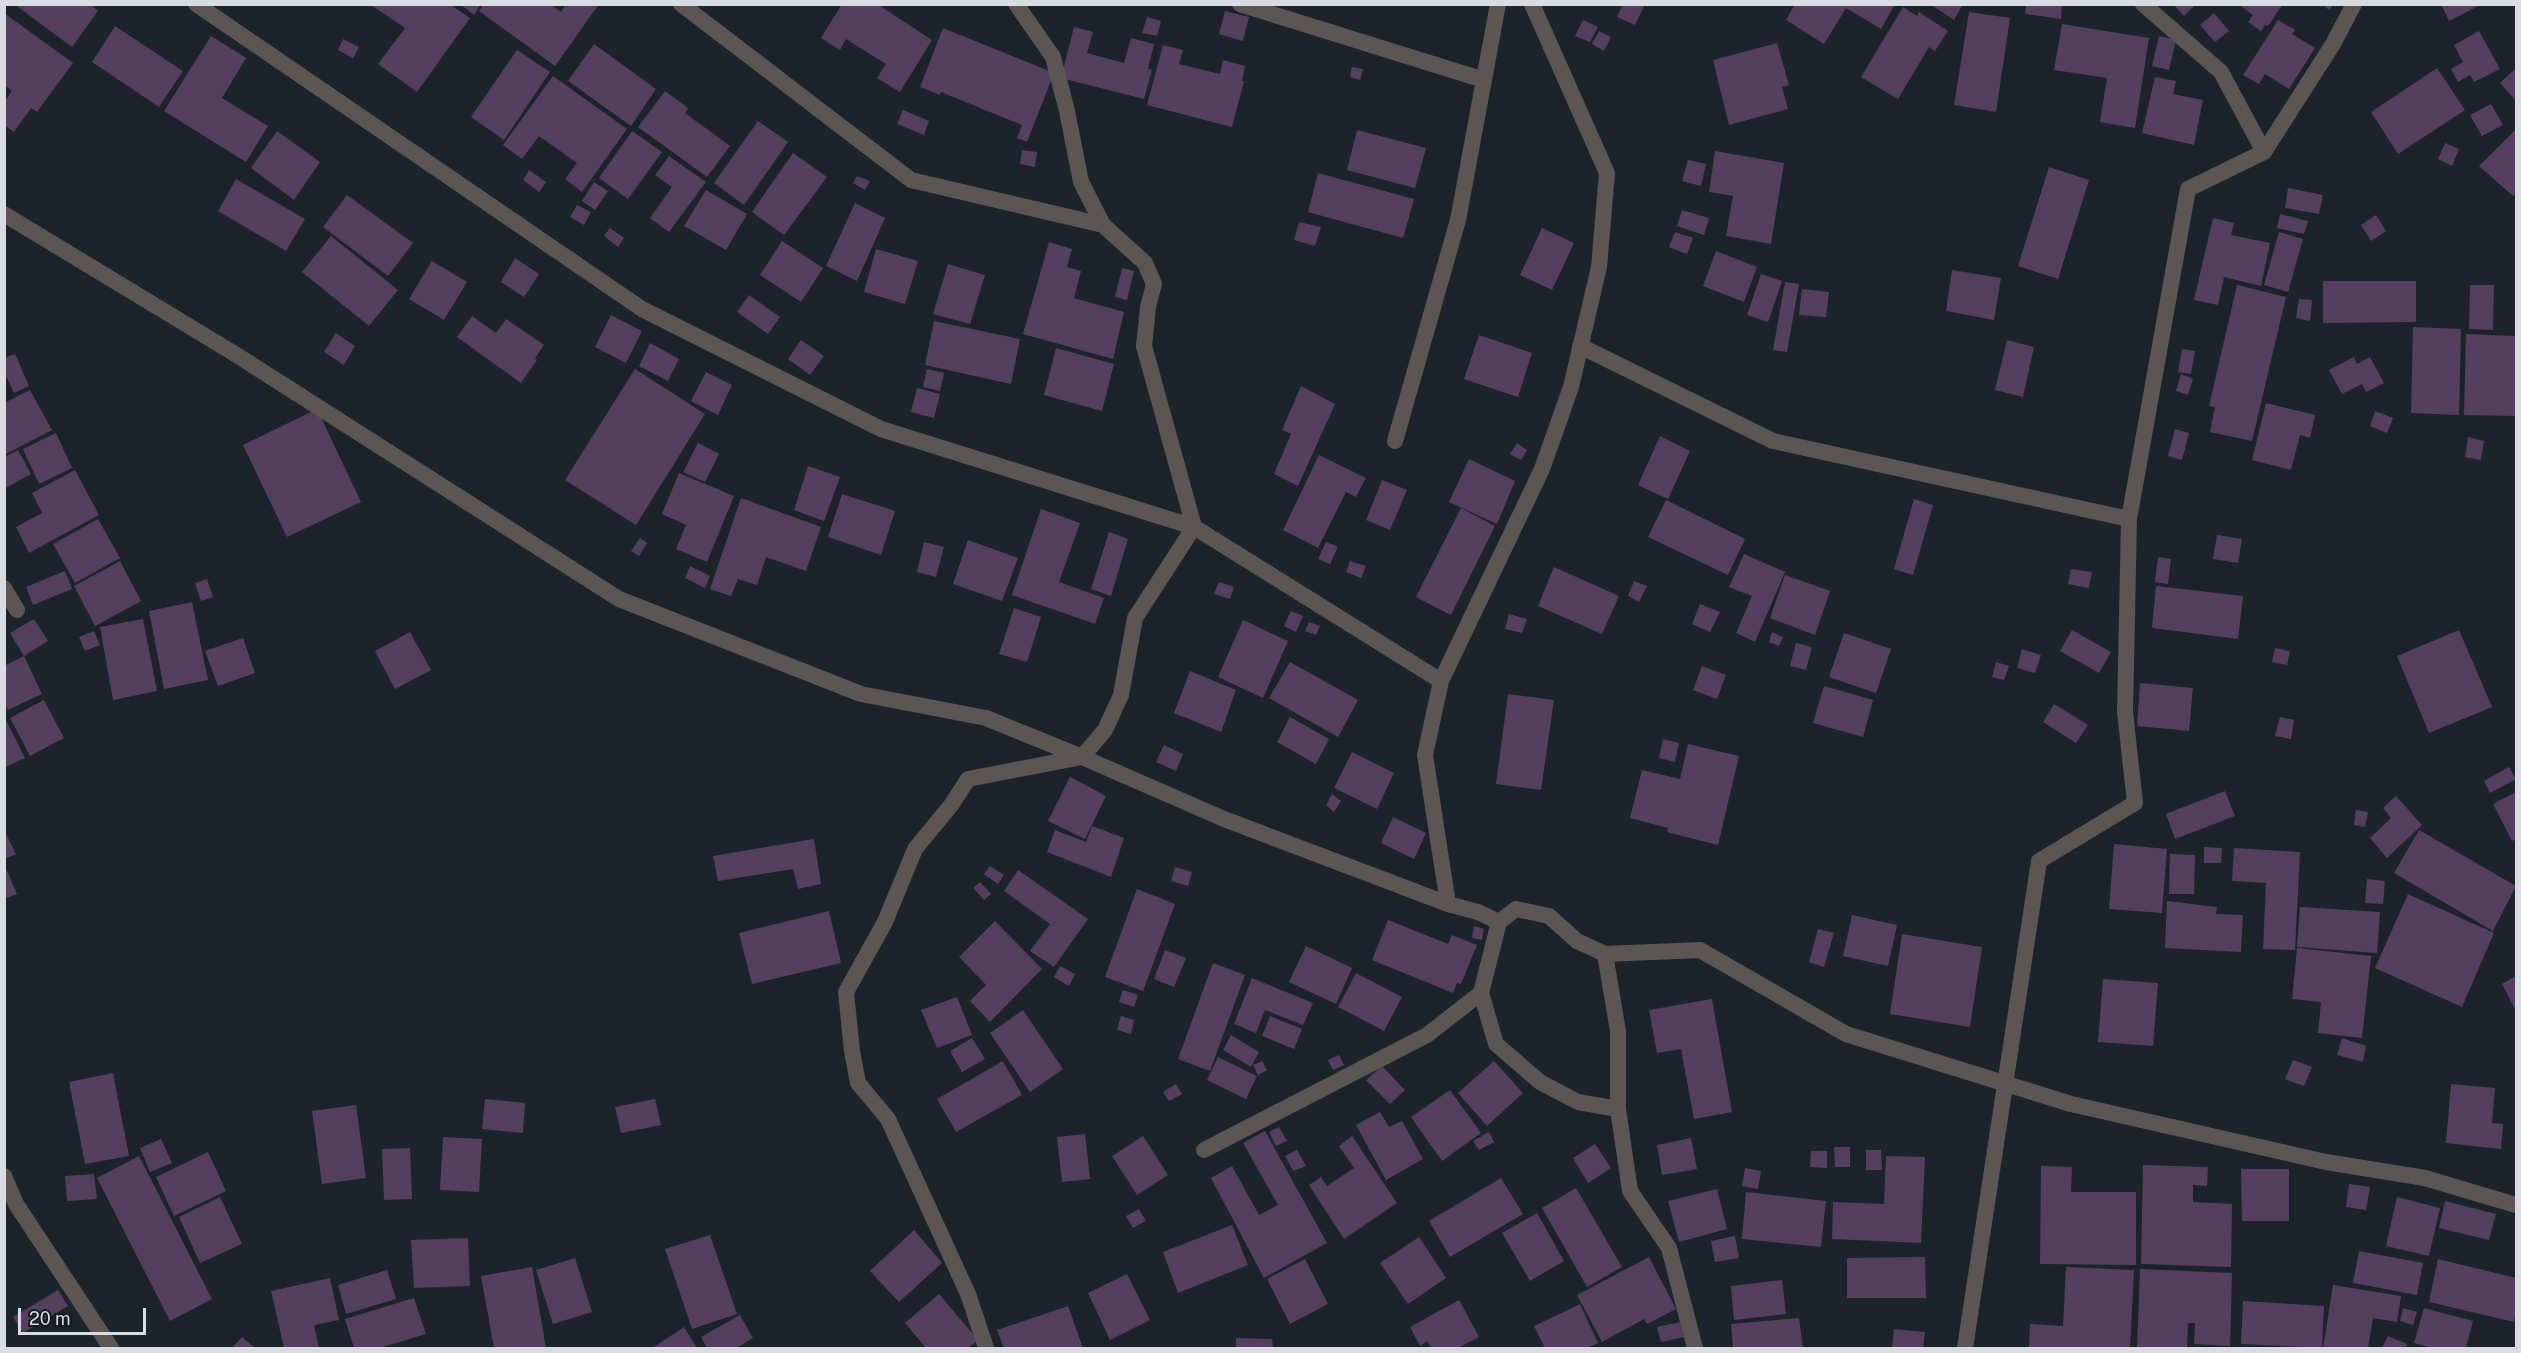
<!DOCTYPE html>
<style>
body{margin:0}
#map{position:relative;width:2521px;height:1353px;overflow:hidden;background:#1d232a;font-family:"Public Sans",sans-serif}
canvas{display:block}
.frame{position:absolute;inset:0;border:6px solid #d9dde1;pointer-events:none}
.scale{position:absolute;left:18px;top:1308px;width:128px;height:27px;box-sizing:border-box;border:3px solid #d9dde1;border-top:0;padding-left:8px;font-size:18px;line-height:21px;white-space:nowrap;color:#d9dde1;-webkit-text-stroke:4px #141a20;paint-order:stroke}
</style>
<div id="map">
<canvas width="2521" height="1353"></canvas>
<div class="frame"></div>
<div class="scale">20 m</div>
</div>
<script>
const c = document.querySelector('canvas').getContext('2d');
c.lineJoin = 'round';
function fill(path, color) {
  c.fillStyle = color;
  c.fill(path, 'evenodd');
}
function shape(rows) {
  const path = new Path2D();
  for (const r of rows) {
    path.moveTo(r[0], r[1]);
    for (let i = 2; i < r.length; i += 2) path.lineTo(r[i], r[i + 1]);
  }
  return path;
}
function trace(path, color, width, dash) {
  c.strokeStyle = color;
  c.lineWidth = width;
  c.lineCap = dash ? 'butt' : 'round';
  c.setLineDash(dash || []);
  c.stroke(path);
}
fill(shape([
 [14,4,90,4,98,11,72,47],
 [460,4,481,4,474,15],
 [484,4,550,4,561,12,566,4,599,4,555,66,479,11],
 [842,4,877,4,932,40,900,92,877,78,886,64,846,39,840,50,821,38],
 [1623,4,1645,4,1635,25,1617,17],
 [1795,4,1895,4,1881,29,1846,8,1824,44,1786,20],
 [1930,4,1963,4,1954,20],
 [2026,4,2062,4,2061,19,2025,14],
 [2173,4,2196,4,2184,16],
 [2238,4,2283,4,2268,26,2265,25,2261,31,2248,22,2253,15],
 [2322,4,2334,4,2329,10],
 [2441,4,2482,4,2449,21],
 [371,5,451,5,470,18,417,92,378,64,405,28],
 [1903,7,1917,16,1919,12,1948,31,1935,51,1929,47,1898,99,1861,77],
 [1225,11,1249,17,1243,41,1219,34],
 [1969,12,2010,18,1996,112,1954,105],
 [4,13,73,63,37,112,31,108,14,132,4,125,4,102,12,91,4,85],
 [2214,13,2229,31,2215,42,2200,25],
 [1147,17,1161,21,1157,36,1142,33],
 [1583,20,1598,27,1590,42,1575,36],
 [2278,20,2295,30,2292,34,2315,48,2289,89,2265,74,2259,84,2243,75],
 [2062,24,2149,38,2135,128,2100,122,2107,78,2054,70],
 [115,26,183,71,159,107,92,62],
 [1074,27,1093,32,1087,53,1124,63,1131,38,1154,44,1148,69,1152,70,1144,99,1061,78],
 [943,28,1054,73,1027,142,1017,138,1022,125,941,92,940,95,920,87],
 [1599,31,1611,37,1604,51,1592,44],
 [2479,31,2500,69,2474,82,2470,75,2458,82,2451,69,2463,62,2454,45],
 [211,36,246,58,222,98,268,126,246,162,164,111],
 [2159,36,2176,40,2169,70,2152,66],
 [343,39,359,47,353,58,338,50],
 [1777,43,1789,85,1782,87,1788,109,1729,125,1713,60],
 [594,44,656,89,631,126,568,81],
 [1163,45,1183,50,1179,64,1220,74,1223,60,1245,66,1242,81,1244,81,1232,127,1147,105],
 [517,50,550,72,504,140,471,117],
 [1352,67,1363,69,1360,80,1350,77],
 [2437,68,2465,110,2398,154,2371,112],
 [2516,68,2516,101,2500,83],
 [553,76,627,129,582,192,565,179,577,163,539,136,522,159,503,145],
 [2155,77,2176,81,2173,94,2203,100,2194,145,2142,133],
 [665,91,688,108,685,113,730,146,707,177,638,127],
 [2491,104,2503,125,2482,136,2470,115],
 [903,110,929,121,924,135,897,124],
 [758,121,788,142,744,205,714,183],
 [2516,129,2516,193,2513,196,2479,166],
 [1357,130,1426,148,1415,188,1347,170],
 [277,131,320,162,294,200,251,168],
 [632,131,662,152,628,199,599,178],
 [2445,143,2459,149,2452,166,2438,159],
 [1022,150,1037,152,1035,167,1020,164],
 [1715,151,1784,163,1771,244,1726,236,1733,196,1709,192],
 [793,153,827,177,784,235,752,212],
 [669,156,706,182,669,232,650,218,672,187,655,175],
 [1688,160,1706,164,1701,186,1682,181],
 [2049,167,2089,180,2058,279,2018,266],
 [529,170,546,182,539,192,523,180],
 [1318,173,1414,199,1403,238,1308,212],
 [857,176,870,181,865,190,853,183],
 [236,179,305,219,286,251,218,211],
 [594,182,608,191,595,210,582,201],
 [2288,188,2323,195,2319,214,2285,208],
 [706,190,747,214,726,250,684,226],
 [347,195,413,243,388,276,323,227],
 [855,203,885,218,857,281,826,266],
 [577,205,591,212,584,225,570,217],
 [1682,210,1709,218,1704,235,1677,226],
 [2280,214,2308,221,2304,234,2277,228],
 [2376,215,2386,231,2371,241,2361,225],
 [2213,218,2234,223,2231,235,2270,243,2261,286,2224,277,2218,305,2194,300],
 [1299,222,1321,227,1315,246,1294,240],
 [610,228,624,238,618,247,604,236],
 [1542,228,1574,243,1552,290,1520,275],
 [1675,232,1693,238,1687,254,1669,247],
 [2279,232,2303,239,2288,292,2264,285],
 [331,236,398,290,369,326,302,272],
 [782,241,823,268,801,302,760,275],
 [1049,242,1072,249,1067,267,1081,271,1074,298,1124,312,1113,359,1023,334],
 [876,249,918,261,905,304,864,292],
 [1716,251,1757,267,1744,302,1703,286],
 [515,258,539,274,524,297,501,282],
 [432,261,467,282,444,320,409,299],
 [948,264,985,275,970,324,933,314],
 [1122,268,1134,271,1127,300,1115,297],
 [1952,270,2001,278,1994,320,1946,311],
 [1761,274,1782,281,1768,322,1747,315],
 [2323,281,2416,281,2416,322,2323,323],
 [1785,282,1799,284,1787,352,1773,350],
 [2237,285,2286,297,2252,441,2210,432,2215,407,2209,406],
 [2470,285,2494,285,2493,330,2469,329],
 [1802,289,1829,292,1826,317,1799,315],
 [749,295,780,317,768,334,737,312],
 [2299,299,2312,300,2310,321,2296,318],
 [611,315,642,331,626,363,595,347],
 [472,316,496,333,506,319,544,345,535,358,537,360,521,383,457,337],
 [934,321,1020,339,1011,384,925,365],
 [2413,327,2461,329,2459,415,2411,413],
 [336,333,355,346,344,365,324,352],
 [2466,334,2516,336,2515,416,2464,415],
 [1479,335,1532,353,1518,397,1464,379],
 [801,340,824,356,810,375,788,359],
 [2007,340,2034,347,2023,397,1995,390],
 [650,343,679,359,668,381,639,366],
 [1056,348,1114,364,1102,411,1044,395],
 [2182,349,2195,351,2191,374,2178,372],
 [15,354,29,386,14,393,4,372,4,358],
 [2354,357,2357,364,2370,357,2384,383,2366,392,2362,384,2342,394,2329,370],
 [635,369,705,414,636,525,565,480],
 [927,369,944,373,940,391,923,387],
 [706,372,732,385,718,415,691,401],
 [2181,374,2193,379,2188,395,2176,391],
 [1301,386,1335,404,1298,486,1274,474,1291,434,1282,430],
 [917,388,940,394,934,418,911,412],
 [30,390,52,430,4,455,4,403],
 [2266,403,2315,415,2310,438,2300,435,2291,470,2252,460],
 [317,409,361,502,287,537,243,445],
 [2375,411,2393,418,2387,433,2370,426],
 [2175,429,2189,433,2182,460,2168,456],
 [56,433,72,468,39,484,23,449],
 [1660,436,1690,451,1668,499,1638,485],
 [2468,437,2484,441,2481,460,2465,457],
 [698,443,719,454,705,482,683,472],
 [1517,443,1527,450,1521,460,1510,454],
 [18,450,31,474,4,489,4,457],
 [1319,455,1366,478,1356,497,1346,492,1318,548,1283,530],
 [1469,459,1515,481,1497,524,1449,502],
 [808,466,840,477,824,521,794,510],
 [75,470,99,515,29,553,16,527,42,513,32,493],
 [679,473,734,496,707,562,676,549,686,525,662,514],
 [1382,480,1407,490,1390,530,1366,520],
 [842,494,895,511,881,555,828,537],
 [741,498,821,527,806,571,766,557,757,585,738,579,731,596,710,589],
 [1914,499,1933,505,1913,575,1894,569],
 [1666,500,1745,539,1728,575,1648,537],
 [1461,508,1495,526,1451,615,1416,597],
 [1041,509,1080,523,1059,582,1104,598,1095,624,1012,595],
 [98,519,120,558,75,583,53,544],
 [1109,532,1128,539,1111,596,1091,589],
 [2217,535,2242,539,2238,563,2213,559],
 [640,538,647,543,639,556,631,551],
 [968,540,1018,558,1002,601,953,584],
 [924,542,944,547,936,577,917,572],
 [1326,542,1338,547,1330,564,1318,559],
 [1744,554,1785,572,1755,642,1736,633,1752,596,1729,587],
 [2158,557,2171,559,2168,584,2155,582],
 [120,561,141,601,95,626,74,586],
 [1350,561,1366,566,1361,578,1346,572],
 [690,566,710,576,705,588,685,578],
 [1554,567,1619,596,1602,634,1538,606],
 [2071,569,2092,572,2089,588,2068,584],
 [65,571,72,589,33,605,26,587],
 [1785,575,1830,591,1815,635,1770,618],
 [207,579,213,597,201,601,195,583],
 [1634,581,1647,586,1639,602,1628,596],
 [1219,582,1234,587,1230,599,1214,594],
 [2156,586,2243,596,2238,639,2152,628],
 [192,602,208,680,164,689,149,611],
 [1700,604,1720,612,1710,632,1692,624],
 [1014,608,1041,617,1027,662,999,654],
 [1291,611,1303,616,1296,632,1284,626],
 [1509,614,1527,619,1522,633,1505,629],
 [34,619,48,641,24,656,10,633],
 [143,619,157,691,113,700,100,627],
 [1243,620,1288,641,1263,698,1218,677],
 [1309,622,1320,626,1316,635,1305,631],
 [2072,630,2111,652,2099,673,2060,651],
 [2459,630,2492,707,2429,733,2397,656],
 [94,631,100,645,85,651,79,637],
 [410,632,431,670,395,689,375,651],
 [1772,632,1783,637,1779,646,1769,642],
 [1844,633,1891,649,1876,693,1829,677],
 [243,638,255,673,218,686,205,651],
 [1796,643,1812,647,1806,670,1790,666],
 [2275,648,2290,651,2287,665,2272,662],
 [2022,649,2041,655,2035,673,2017,668],
 [24,656,42,694,8,710,4,703,4,666],
 [1290,662,1358,700,1338,737,1269,698],
 [1996,662,2009,666,2004,680,1992,677],
 [1702,666,1726,675,1717,699,1693,690],
 [1190,671,1236,690,1221,732,1174,713],
 [2140,683,2193,688,2189,731,2137,726],
 [1824,686,1873,700,1863,737,1813,723],
 [1508,694,1554,700,1541,790,1496,784],
 [44,700,64,738,30,756,10,718],
 [2054,704,2088,725,2076,743,2043,722],
 [4,716,25,758,4,768],
 [1290,717,1329,739,1316,764,1277,742],
 [2280,717,2294,720,2291,739,2275,736],
 [1663,739,1679,743,1675,762,1659,758],
 [1688,744,1739,756,1718,845,1667,832,1668,828,1630,818,1642,770,1680,779],
 [1164,745,1183,754,1176,771,1156,762],
 [1352,752,1394,773,1377,809,1334,788],
 [2509,767,2516,779,2490,793,2484,781],
 [1070,777,1106,796,1085,839,1048,821],
 [2225,791,2235,816,2175,839,2166,814],
 [2516,792,2516,839,2512,841,2493,804],
 [1332,794,1341,801,1334,812,1326,805],
 [2396,796,2422,825,2387,858,2370,838,2391,818,2383,808],
 [2356,810,2368,812,2365,827,2354,825],
 [1393,817,1426,833,1414,859,1381,843],
 [1092,826,1124,838,1111,877,1047,852,1055,830,1086,842],
 [4,830,16,854,4,859],
 [2419,830,2516,886,2493,931,2394,873],
 [814,839,821,884,798,889,793,869,718,881,713,856],
 [2114,844,2167,849,2162,913,2109,909],
 [2204,847,2222,848,2221,863,2204,863],
 [2234,848,2300,852,2295,950,2263,949,2266,883,2232,881],
 [2170,854,2195,855,2194,894,2169,894],
 [990,866,1004,875,998,884,984,874],
 [1175,867,1192,872,1188,886,1171,881],
 [1018,870,1088,919,1054,967,1030,951,1050,924,1004,891],
 [7,871,17,894,4,899,4,872],
 [2367,879,2385,881,2383,904,2365,903],
 [980,882,991,894,984,900,973,888],
 [1137,889,1175,904,1143,991,1105,977],
 [2408,894,2494,933,2462,1007,2375,968],
 [2167,901,2217,907,2216,914,2243,915,2241,952,2165,948],
 [2300,907,2380,912,2377,953,2297,947],
 [829,911,841,963,752,984,739,933],
 [1852,915,1897,925,1888,966,1843,956],
 [1388,920,1448,944,1452,935,1477,945,1461,984,1457,983,1453,993,1372,960],
 [995,921,1042,969,990,1022,970,1001,986,985,959,957],
 [1474,926,1484,929,1482,940,1472,938],
 [1818,929,1834,933,1824,967,1809,962],
 [1902,934,1982,947,1970,1027,1890,1014],
 [1306,946,1352,968,1336,1004,1289,982],
 [2297,948,2371,956,2362,1038,2318,1033,2321,1002,2292,999],
 [1165,950,1186,958,1174,987,1154,979],
 [1213,963,1245,975,1210,1071,1178,1059],
 [1060,966,1075,974,1069,986,1054,977],
 [1356,973,1402,997,1384,1031,1338,1007],
 [2516,976,2516,1011,2502,984],
 [1252,978,1313,1003,1303,1025,1265,1010,1256,1033,1234,1024],
 [2103,979,2158,983,2153,1046,2098,1042],
 [1123,990,1138,995,1134,1007,1119,1002],
 [957,997,972,1035,937,1048,921,1010],
 [1712,999,1732,1112,1694,1119,1681,1049,1657,1053,1649,1010],
 [1023,1010,1063,1069,1030,1092,990,1033],
 [1121,1016,1134,1020,1131,1034,1117,1030],
 [1270,1016,1302,1029,1294,1049,1262,1036],
 [1231,1035,1259,1052,1251,1067,1223,1050],
 [972,1038,985,1059,962,1072,950,1051],
 [2342,1038,2366,1046,2363,1062,2337,1055],
 [1339,1055,1344,1065,1333,1070,1328,1060],
 [1218,1057,1257,1076,1246,1099,1207,1080],
 [2293,1060,2312,1067,2304,1086,2285,1079],
 [1003,1061,1022,1095,956,1132,937,1099],
 [1262,1061,1267,1070,1258,1075,1253,1065],
 [1494,1061,1523,1093,1487,1126,1458,1093],
 [1382,1066,1405,1090,1390,1104,1366,1080],
 [113,1073,129,1156,85,1164,69,1082],
 [1176,1084,1182,1094,1169,1101,1163,1092],
 [2451,1084,2495,1088,2492,1123,2503,1124,2501,1149,2446,1143],
 [1450,1090,1481,1133,1442,1161,1411,1117],
 [485,1099,525,1103,523,1133,482,1129],
 [655,1099,661,1125,621,1133,615,1107],
 [356,1105,366,1178,322,1184,312,1111],
 [1380,1112,1389,1127,1402,1121,1423,1159,1386,1180,1356,1125],
 [1279,1127,1287,1141,1276,1146,1269,1132],
 [1265,1131,1327,1243,1264,1278,1211,1178,1232,1166,1259,1215,1278,1205,1243,1143],
 [1489,1132,1494,1142,1479,1150,1473,1141],
 [1085,1134,1090,1179,1062,1182,1057,1137],
 [1143,1136,1168,1175,1137,1195,1112,1156],
 [1352,1136,1397,1203,1344,1239,1309,1185,1321,1177,1327,1186,1354,1168,1339,1146],
 [443,1137,482,1139,479,1192,440,1190],
 [1691,1138,1697,1169,1662,1175,1657,1145],
 [161,1139,172,1163,150,1172,140,1148],
 [1595,1144,1611,1168,1588,1183,1573,1158],
 [1834,1147,1850,1147,1850,1167,1835,1167],
 [410,1148,412,1199,384,1200,382,1149],
 [1297,1150,1306,1166,1293,1171,1285,1156],
 [1866,1150,1881,1150,1882,1170,1866,1170],
 [1811,1151,1827,1151,1827,1168,1810,1167],
 [208,1152,226,1191,174,1216,156,1177],
 [139,1156,212,1299,170,1321,97,1178],
 [1886,1156,1925,1157,1921,1243,1832,1239,1833,1202,1884,1204],
 [2143,1165,2208,1167,2207,1186,2193,1185,2193,1202,2232,1204,2231,1267,2141,1264],
 [2041,1166,2072,1167,2071,1192,2136,1192,2136,1265,2040,1264],
 [1745,1168,1761,1171,1758,1189,1742,1186],
 [2241,1169,2289,1169,2289,1221,2242,1221],
 [94,1174,97,1199,67,1201,65,1176],
 [1501,1178,1523,1214,1450,1257,1429,1221],
 [2349,1184,2370,1187,2366,1210,2346,1207],
 [1576,1188,1622,1267,1587,1287,1542,1208],
 [1717,1189,1727,1229,1679,1242,1668,1201],
 [1746,1192,1826,1201,1821,1247,1742,1239],
 [220,1197,242,1244,200,1263,179,1217],
 [2397,1197,2440,1208,2429,1256,2386,1246],
 [2445,1201,2496,1214,2489,1240,2439,1228],
 [1139,1209,1146,1221,1133,1228,1126,1216],
 [1537,1213,1564,1261,1530,1281,1502,1233],
 [1232,1225,1248,1265,1178,1293,1163,1252],
 [914,1230,942,1263,899,1302,870,1271],
 [710,1235,737,1314,692,1329,665,1249],
 [1735,1236,1739,1258,1715,1262,1711,1241],
 [1419,1237,1446,1278,1408,1304,1380,1263],
 [468,1238,470,1286,414,1288,411,1240],
 [2359,1251,2423,1263,2417,1295,2353,1283],
 [1649,1257,1676,1309,1647,1324,1644,1319,1602,1342,1577,1295],
 [1925,1257,1926,1298,1847,1298,1847,1258],
 [575,1258,592,1312,553,1324,536,1270],
 [1305,1259,1328,1304,1290,1324,1267,1279],
 [2438,1259,2516,1278,2516,1309,2514,1322,2429,1302],
 [532,1267,546,1348,494,1348,481,1276],
 [2066,1267,2134,1270,2130,1348,2029,1348,2030,1324,2063,1326],
 [2140,1269,2232,1273,2230,1346,2194,1344,2195,1323,2188,1323,2187,1348,2137,1348],
 [387,1270,396,1299,346,1314,338,1285],
 [1127,1274,1150,1320,1110,1340,1088,1293],
 [330,1278,339,1320,314,1325,319,1348,284,1348,271,1291],
 [1782,1280,1786,1314,1734,1320,1731,1286],
 [2333,1285,2401,1296,2397,1322,2373,1318,2368,1348,2323,1348],
 [58,1290,68,1306,23,1333,13,1317],
 [939,1294,978,1340,968,1348,926,1348,905,1323],
 [414,1298,426,1334,379,1348,354,1348,345,1319],
 [1459,1300,1479,1337,1458,1348,1431,1348,1427,1341,1420,1346,1410,1327],
 [2243,1301,2324,1306,2322,1348,2241,1344],
 [1580,1304,1598,1343,1587,1348,1545,1348,1534,1326],
 [1068,1306,1083,1348,1004,1348,997,1330],
 [2403,1308,2417,1312,2413,1325,2400,1321],
 [2424,1308,2473,1321,2466,1348,2432,1348,2414,1343],
 [740,1315,753,1338,736,1348,707,1348,701,1337],
 [1799,1318,1803,1348,1733,1348,1731,1324],
 [1680,1322,1684,1337,1661,1342,1657,1327],
 [684,1327,697,1348,655,1348,654,1347],
 [1894,1329,1925,1332,1923,1348,1892,1348],
 [2388,1336,2407,1344,2406,1348,2382,1348],
 [242,1337,255,1348,232,1348],
 [1236,1338,1272,1339,1273,1348,1236,1348]
]), '#54405e');
trace(shape([
 [196,4,642,309,881,429,1194,527],
 [681,4,911,180,1103,225],
 [1016,4,1053,57,1067,111,1081,182,1103,225,1145,263,1154,284,1148,307,1144,346,1194,527],
 [1240,4,1484,80],
 [2143,4,2221,72,2264,152],
 [4,214,235,354,619,599,861,694,986,718,1082,757,1224,819,1448,904,1478,912,1499,922,1516,909,1549,916,1577,941,1605,954,1700,950,1846,1034,2071,1104,2326,1162,2425,1178,2516,1205],
 [1580,346,1773,441,2129,519],
 [1395,441,1458,220,1498,4],
 [4,588,17,610],
 [1448,904,1425,755,1441,681,1542,469,1571,387,1599,267,1607,173,1532,4],
 [1605,954,1618,1031,1618,1109,1630,1191,1669,1248,1695,1348],
 [1481,993,1496,1044,1540,1082,1578,1102,1618,1109],
 [1204,1150,1427,1035,1481,993,1499,922],
 [4,1176,16,1204,111,1348],
 [986,1348,968,1294,888,1119,858,1083,852,1051,846,992,885,922,915,849,952,804,968,779,1082,757,1105,730,1121,695,1135,618,1194,527,1441,681],
 [1965,1348,2039,861,2135,803,2125,712,2129,519,2188,189,2264,152,2333,44,2354,4]
]), '#5b5654', 16);
</script>
